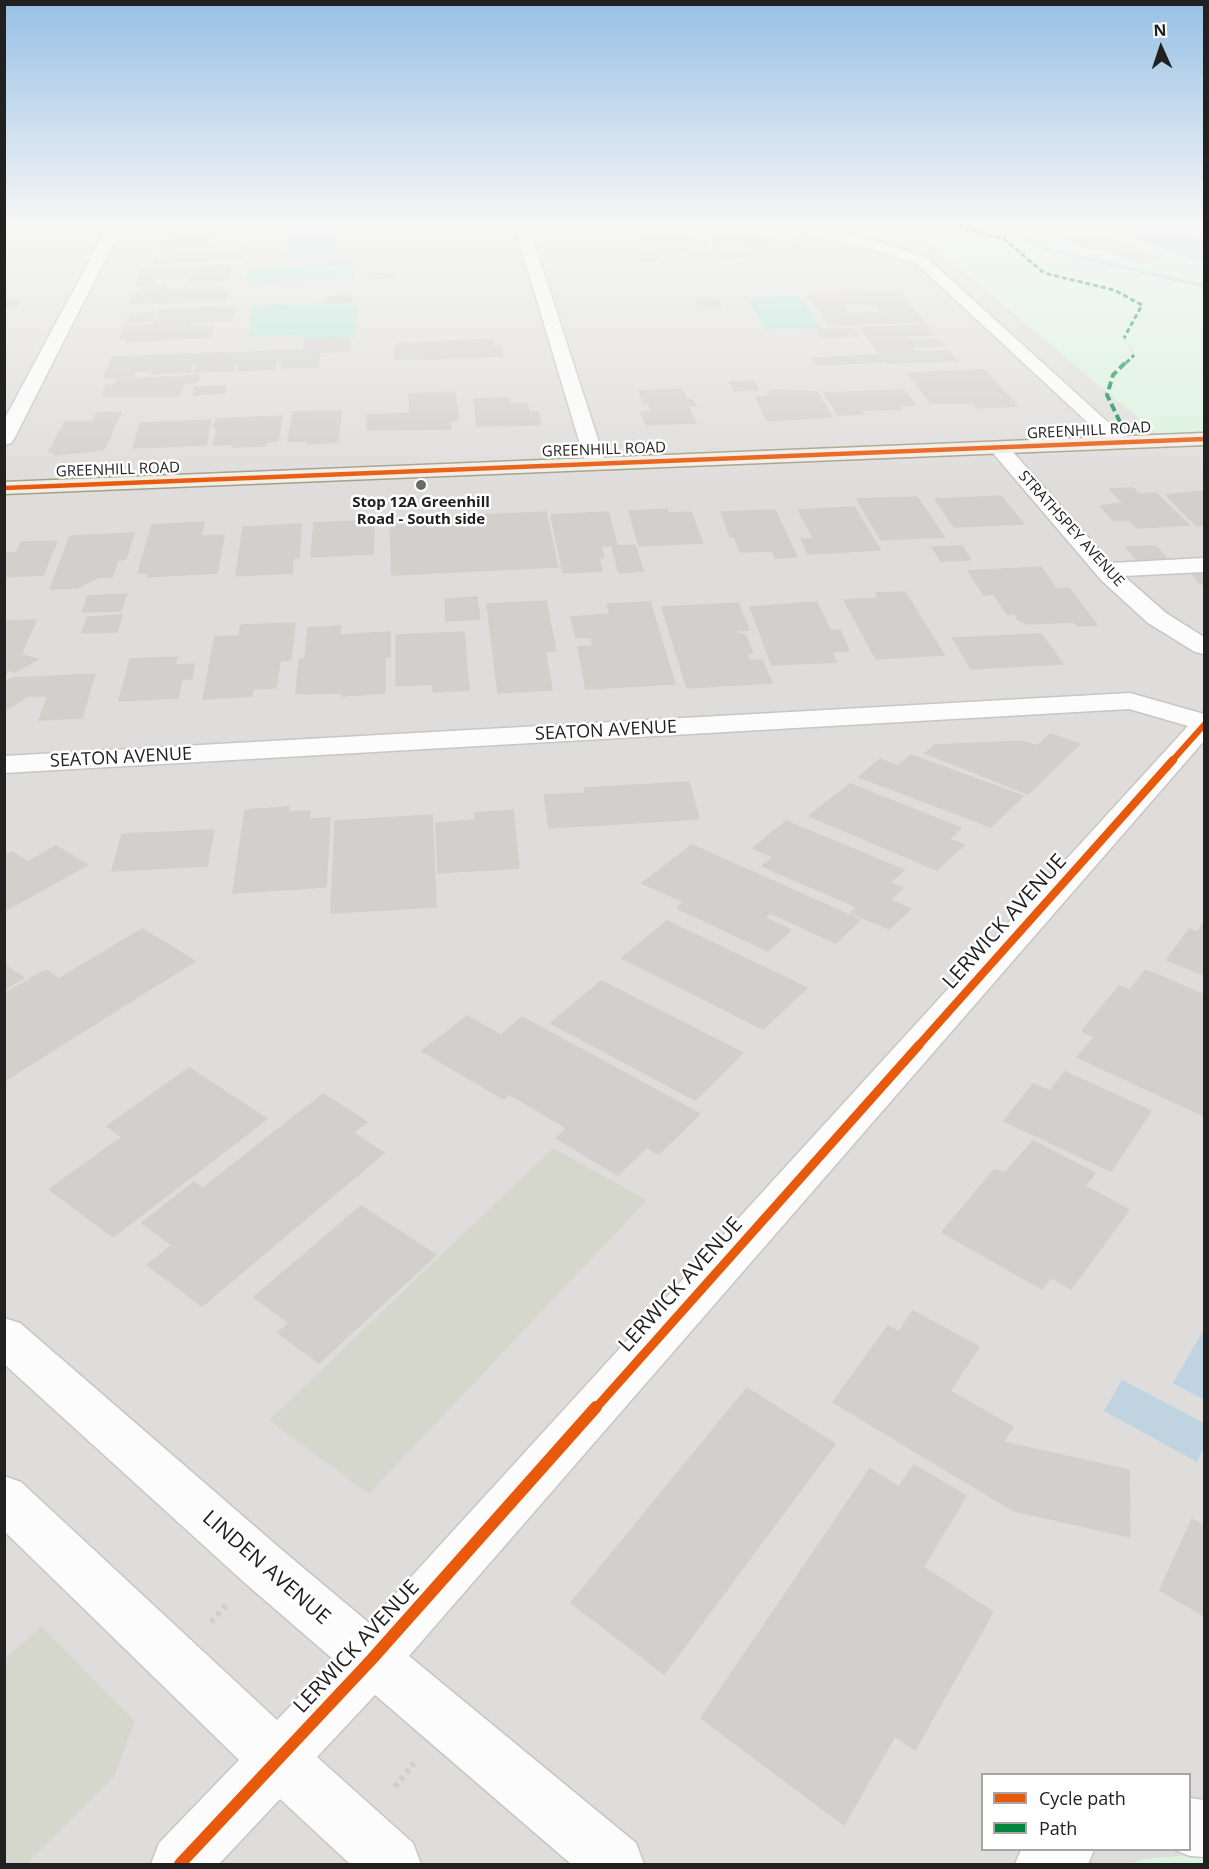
<!DOCTYPE html>
<style>
body{margin:0}
#map{position:relative;width:1209px;height:1869px;overflow:hidden;background:#eeeeea;font-family:"Open Sans",sans-serif}
canvas{display:block}
.frame{position:absolute;inset:0;border:6px solid #212121;pointer-events:none}
.legend{position:absolute;left:981px;top:1773px;width:210px;height:78px;box-sizing:border-box;background:#fff;border:2px solid #a6a6a6;margin:0;padding:8px 10px;list-style:none;font-size:18px;color:#212121}
.legend li{display:flex;align-items:center;gap:12px;height:30px}
.legend b{width:30px;border:2px solid #a6a6a6}
.north{position:absolute;left:1131px;top:18px;width:60px;height:60px;-webkit-text-stroke:4px #fff;paint-order:stroke;rotate:357deg;font-size:16px;font-weight:700;line-height:24px;text-align:center;color:#212121}
.north::after{content:'';display:block;margin:auto;width:21px;height:27px;background:#212121;clip-path:polygon(50% 0,100% 100%,50% 72%,0 100%)}
</style>
<div id="map">
<canvas width="1209" height="1869"></canvas>
<div class="frame"></div>
<ul class="legend">
<li><b style="height:8px;background:#e8590c"></b>Cycle path</li>
<li><b style="height:8px;background:#00873e"></b>Path</li>
</ul>
<div class="north">N</div>
</div>
<script>
const c = document.querySelector('canvas').getContext('2d');
c.lineJoin = 'round';
function fill(path, color) {
  c.fillStyle = color;
  c.fill(path, 'evenodd');
}
function shape(rows) {
  const path = new Path2D();
  for (const r of rows) {
    path.moveTo(r[0], r[1]);
    for (let i = 2; i < r.length; i += 2) path.lineTo(r[i], r[i + 1]);
  }
  return path;
}
function trace(path, color, width, dash) {
  c.strokeStyle = color;
  c.lineWidth = width;
  c.lineCap = dash ? 'butt' : 'round';
  c.setLineDash(dash || []);
  c.stroke(path);
}
function label(font, color, halo, rows, align = 'center') {
  c.font = font + ' "Open Sans",sans-serif';
  c.lineWidth = 5;
  c.setLineDash([]);
  c.textBaseline = 'middle';
  c.strokeStyle = halo;
  c.fillStyle = color;
  for (const [text, x, y, turn = 0] of rows) {
    c.save();
    c.translate(x, y);
    c.rotate((+turn || 0) * Math.PI / 180);
    c.textAlign = isNaN(turn) ? turn : align;
    if (halo) c.strokeText(text, 0, 0);
    c.fillText(text, 0, 0);
    c.restore();
  }
}
fill(shape([
 [5,224,1204,224,1204,1864,5,1864],
 [982,1774,1190,1774,1190,1850,982,1850]
]), '#dedddb');
fill(shape([
 [553,1148,647,1200,369,1494,269,1420],
 [41,1626,135,1721,115,1775,27,1864,5,1864,5,1659]
]), '#d6d7cc');
fill(shape([
 [839,224,1204,224,1204,431,1156,433,927,241],
 [1204,1854,1204,1864,1130,1864,1143,1859]
]), '#daf3de');
fill(shape([
 [335,230,335,256,283,258,286,231],
 [355,265,354,279,245,283,248,268],
 [798,296,821,328,767,330,746,298],
 [357,302,356,337,299,339,299,335,248,337,253,306]
]), '#b8e3d8');
fill(shape([
 [1173,227,1204,238,1204,263,1122,234],
 [1204,1329,1204,1400,1173,1383],
 [1122,1380,1204,1423,1204,1446,1197,1462,1104,1411]
]), '#bfd3e0');
fill(shape([
 [988,224,997,224,1052,249,1204,284,1204,288,1048,251,988,224]
]), '#bfd3e0');
const building = shape([
 [180,224,238,224,237,228,227,228,225,232,165,234,168,227,179,227,180,224],
 [705,231,737,231,799,244,783,250,750,244,713,245,705,231],
 [211,234,207,246,168,247,169,244,162,244,164,240,171,240,173,235,211,234],
 [664,234,687,234,691,240,669,242,704,241,710,256,690,257,688,252,658,253,661,260,638,261,631,244,643,243,640,235,664,234],
 [1097,235,1162,259,1139,262,1103,249,1094,250,1065,239,1097,235],
 [245,243,243,248,213,249,215,244,245,243],
 [742,245,749,256,721,259,713,246,742,245],
 [245,249,242,259,174,261,173,264,153,264,157,256,165,255,167,251,245,249],
 [354,259,353,264,328,265,328,260,354,259],
 [231,265,228,280,189,281,190,277,156,278,154,284,136,285,142,269,231,265],
 [395,273,395,278,369,279,369,274,395,273],
 [165,286,162,291,221,290,221,293,228,293,226,300,130,303,135,293,142,292,144,287,165,286],
 [899,293,924,322,829,325,809,296,899,293],
 [875,304,882,313,848,314,841,305,875,304],
 [352,296,352,301,325,302,326,297,352,296],
 [718,299,721,306,700,306,697,300,718,299],
 [4,300,20,300,17,306,4,306,4,300],
 [236,307,232,321,154,324,159,310,236,307],
 [155,313,152,321,127,322,130,314,155,313],
 [190,324,189,327,214,326,211,337,126,342,127,339,120,339,125,326,190,324],
 [926,325,935,335,904,336,907,340,938,339,945,346,912,347,916,352,949,351,957,361,887,363,860,328,926,325],
 [853,328,859,336,821,337,816,329,853,328],
 [343,338,342,340,350,340,350,351,319,352,318,367,282,368,283,361,276,361,275,369,237,371,239,363,235,363,233,371,194,372,197,364,192,365,190,372,151,374,154,366,149,366,148,371,135,372,133,377,104,378,112,357,304,350,305,339,343,338],
 [493,339,494,346,501,346,503,356,395,360,395,344,493,339],
 [879,355,884,362,817,365,812,358,879,355],
 [984,370,1018,406,977,408,973,403,931,403,907,373,984,370],
 [200,375,198,382,184,383,179,396,102,396,106,385,114,385,117,380,200,375],
 [754,381,758,390,734,391,730,382,754,381],
 [226,386,224,393,193,395,195,387,226,386],
 [682,389,687,400,693,400,696,406,688,406,696,423,646,425,641,412,652,412,648,403,644,403,639,391,682,389],
 [778,390,817,392,832,417,767,421,756,397,770,397,768,394,770,391,778,390],
 [904,390,915,405,897,406,901,409,861,410,863,414,838,415,824,393,904,390],
 [455,392,458,421,450,421,451,429,367,430,367,415,410,413,409,394,455,392],
 [509,398,510,404,527,403,529,412,538,412,541,425,477,426,474,399,509,398],
 [341,411,338,442,307,444,307,441,288,441,293,412,341,411],
 [121,412,104,450,54,455,56,452,49,452,65,422,93,421,97,413,121,412],
 [282,416,278,441,266,442,265,446,233,447,233,444,213,445,217,428,213,428,216,419,282,416],
 [211,420,206,445,133,448,140,423,211,420],
 [1133,488,1138,494,1156,493,1189,525,1137,528,1129,520,1113,520,1100,506,1123,503,1110,489,1133,488],
 [1204,491,1204,525,1197,526,1166,495,1204,491],
 [1001,496,1024,524,954,527,935,499,1001,496],
 [917,497,944,537,881,540,857,499,917,497],
 [854,507,880,550,808,554,801,539,814,539,798,510,854,507],
 [667,509,668,513,691,512,703,543,639,546,629,511,667,509],
 [775,510,797,557,775,558,772,551,740,552,734,537,730,537,721,512,775,510],
 [546,512,558,567,392,575,390,519,546,512],
 [608,512,617,545,601,546,604,558,599,559,602,571,563,573,551,515,608,512],
 [374,520,373,554,311,557,314,523,374,520],
 [204,522,201,536,224,535,217,573,148,577,149,573,138,573,152,525,204,522],
 [301,524,299,558,293,558,292,573,236,576,243,527,301,524],
 [134,533,126,559,118,560,112,577,99,577,77,588,50,589,70,536,134,533],
 [57,541,43,575,4,577,4,553,17,552,21,542,57,541],
 [635,545,643,571,619,573,612,546,635,545],
 [962,546,971,560,941,561,932,547,962,546],
 [1156,546,1168,560,1138,561,1126,547,1156,546],
 [1041,567,1056,589,1069,588,1097,625,1077,626,1075,622,1028,624,1018,620,1014,614,1007,614,994,594,984,595,968,571,1041,567],
 [1190,571,1204,571,1204,583,1200,584,1190,571],
 [905,592,944,655,876,659,844,600,878,598,876,593,905,592],
 [127,594,121,611,82,612,88,596,127,594],
 [477,597,480,619,446,621,445,599,477,597],
 [546,601,556,651,545,651,552,690,498,693,487,604,546,601],
 [650,602,675,684,586,689,578,647,593,646,591,637,576,638,571,617,610,614,607,604,650,602],
 [817,602,830,630,840,630,849,651,832,652,837,662,772,665,750,607,817,602],
 [738,603,749,630,737,630,738,634,745,634,753,653,747,654,749,660,762,660,772,683,687,688,662,607,738,603],
 [122,615,117,632,82,633,88,617,122,615],
 [36,620,21,655,38,659,15,672,9,670,4,674,4,621,36,620],
 [295,623,291,660,280,661,276,688,253,689,252,696,203,699,215,637,239,636,241,625,295,623],
 [341,626,340,635,390,632,390,657,385,657,385,693,342,696,342,693,296,694,299,659,305,659,308,628,341,626],
 [464,632,469,690,433,692,433,684,396,686,396,635,464,632],
 [1041,634,1063,664,971,669,953,638,1041,634],
 [177,657,175,665,194,664,192,679,182,679,178,698,119,701,130,659,177,657],
 [95,674,82,718,39,720,48,696,28,696,4,711,4,683,13,678,95,674],
 [1050,734,1080,744,1028,794,925,753,935,745,1022,741,1037,746,1050,734],
 [911,755,1023,796,991,827,859,777,880,759,898,766,911,755],
 [689,782,699,819,549,828,544,795,585,793,584,788,689,782],
 [850,784,961,828,949,839,964,845,937,870,809,816,850,784],
 [289,807,289,812,310,811,309,819,330,818,326,887,233,893,245,810,289,807],
 [513,810,519,868,438,873,436,823,476,820,475,813,513,810],
 [432,815,436,907,331,913,335,821,432,815],
 [786,821,904,870,890,883,903,888,890,900,911,909,889,929,851,913,857,907,762,866,773,857,753,848,786,821],
 [214,830,207,866,112,871,122,834,214,830],
 [692,845,860,920,836,943,770,913,765,918,791,930,768,951,677,908,684,902,642,883,692,845],
 [56,846,87,865,4,911,4,856,12,852,28,862,56,846],
 [667,921,807,988,763,1029,622,958,667,921],
 [1204,922,1204,975,1167,960,1189,929,1198,932,1204,922],
 [142,929,195,961,4,1081,4,994,46,970,59,979,142,929],
 [4,965,24,978,4,989,4,965],
 [1146,970,1204,995,1204,1116,1077,1057,1095,1037,1082,1031,1119,986,1130,990,1146,970],
 [601,981,743,1053,695,1100,551,1023,601,981],
 [467,1016,501,1035,522,1017,700,1114,659,1154,647,1147,618,1175,556,1138,567,1128,509,1094,504,1099,422,1051,467,1016],
 [189,1068,267,1119,113,1237,49,1189,122,1137,107,1126,189,1068],
 [1065,1072,1151,1111,1111,1171,1004,1121,1033,1084,1050,1091,1065,1072],
 [323,1094,367,1122,353,1133,384,1153,202,1306,147,1265,172,1245,142,1223,194,1182,203,1188,323,1094],
 [1033,1141,1095,1173,1085,1186,1129,1210,1071,1289,1051,1277,1042,1289,942,1232,994,1170,1005,1173,1033,1141],
 [361,1206,436,1255,319,1363,278,1333,289,1323,254,1297,361,1206],
 [913,1311,979,1347,950,1391,1013,1427,1003,1442,1129,1470,1130,1537,1014,1511,833,1402,888,1326,899,1332,913,1311],
 [747,1388,835,1444,664,1674,571,1603,747,1388],
 [914,1465,966,1496,923,1567,993,1612,915,1750,895,1736,844,1825,701,1718,870,1469,899,1487,914,1465],
 [1192,1519,1204,1526,1204,1616,1160,1590,1192,1519]
]);
fill(building, '#d1d0cd');
trace(building, '#d1d0cb', 1.5);
const minor = shape([
 [109,224,123,224,14,439,11,443,4,445,4,420,109,224],
 [514,224,528,224,606,464,603,468,589,468,586,464,514,224],
 [762,224,792,224,872,240,927,258,1131,443,1128,447,1114,447,917,264,869,248,769,228,762,224],
 [999,442,1006,444,1111,563,1204,558,1204,572,1124,576,1166,613,1204,637,1204,654,1195,652,1148,623,1102,581,992,452,989,448,992,444,999,442],
 [1130,693,1204,714,1204,741,409,1656,636,1843,644,1864,571,1864,375,1695,317,1757,413,1843,421,1864,350,1864,280,1799,219,1864,151,1864,159,1843,239,1760,4,1531,4,1476,21,1482,277,1720,334,1660,246,1584,4,1364,4,1318,20,1323,282,1550,369,1623,1188,726,1129,709,4,773,4,756,1130,693],
 [1190,1798,1204,1800,1204,1857,1190,1856,1175,1850,1190,1850,1190,1798],
 [1021,1850,1094,1850,1088,1864,1015,1864,1021,1850]
]);
const major = shape([
 [1204,433,1204,445,4,494,4,482,1204,433]
]);
trace(minor, '#c6c6c4', 3);
trace(major, '#a39f88', 3);
trace(shape([
 [1124,338,1134,355]
]), '#d6cdca', 1.5, [1.5, 1.5]);
trace(shape([
 [211,1622,228,1603],
 [395,1787,414,1763]
]), '#d6cdca', 6, [4.5, 4.5]);
fill(minor, '#fcfcfc');
fill(major, '#f1eee7');
trace(shape([
 [949,224,1004,239,1044,273,1114,290,1142,305,1124,338],
 [1126,363,1134,355]
]), '#00873e', 3, [5, 3]);
trace(shape([
 [1120,422,1107,395,1113,375,1127,361]
]), '#00873e', 4, [8, 4]);
trace(shape([
 [4,488,1204,439]
]), '#e8590c', 4.5);
trace(shape([
 [1171,762,1204,725]
]), '#e8590c', 6);
trace(shape([
 [918,1046,1173,760]
]), '#e8590c', 8);
trace(shape([
 [595,1409,919,1045]
]), '#e8590c', 9);
trace(shape([
 [180,1864,372,1659,596,1407]
]), '#e8590c', 12);
const sky = c.createLinearGradient(0, 0, 0, 486);
sky.addColorStop(0, '#97c0e5');
sky.addColorStop(0.46, '#f7f7f6');
sky.addColorStop(1, '#f7f7f600');
c.fillStyle = sky;
c.fillRect(0, 0, 1209, 486);
for (const [x, y, r, color] of [
 [421,485,6,"#696967"]
]) {
  const dot = new Path2D();
  dot.arc(x, y, r, 0, 2 * Math.PI);
  c.fillStyle = color;
  c.fill(dot);
  trace(dot, '#fff', 2);
}
label('15px', '#212121', '#fff', [
 ["GREENHILL ROAD",1089,431,-3],
 ["GREENHILL ROAD",604,450,-2],
 ["GREENHILL ROAD",118,470,-2],
 ["STRATHSPEY AVENUE",1071,529,48]
]);
label('bold 15px', '#212121', '#fff', [
 ["Stop 12A Greenhill",421,503],
 ["Road - South side",421,520]
]);
label('18px', '#212121', '#fff', [
 ["SEATON AVENUE",606,731,-3],
 ["SEATON AVENUE",121,758,-3]
]);
label('21px', '#212121', '#fff', [
 ["LERWICK AVENUE",1005,922,-48],
 ["LERWICK AVENUE",681,1285,-48],
 ["LINDEN AVENUE",266,1568,41],
 ["LERWICK AVENUE",357,1647,-47]
]);
</script>
